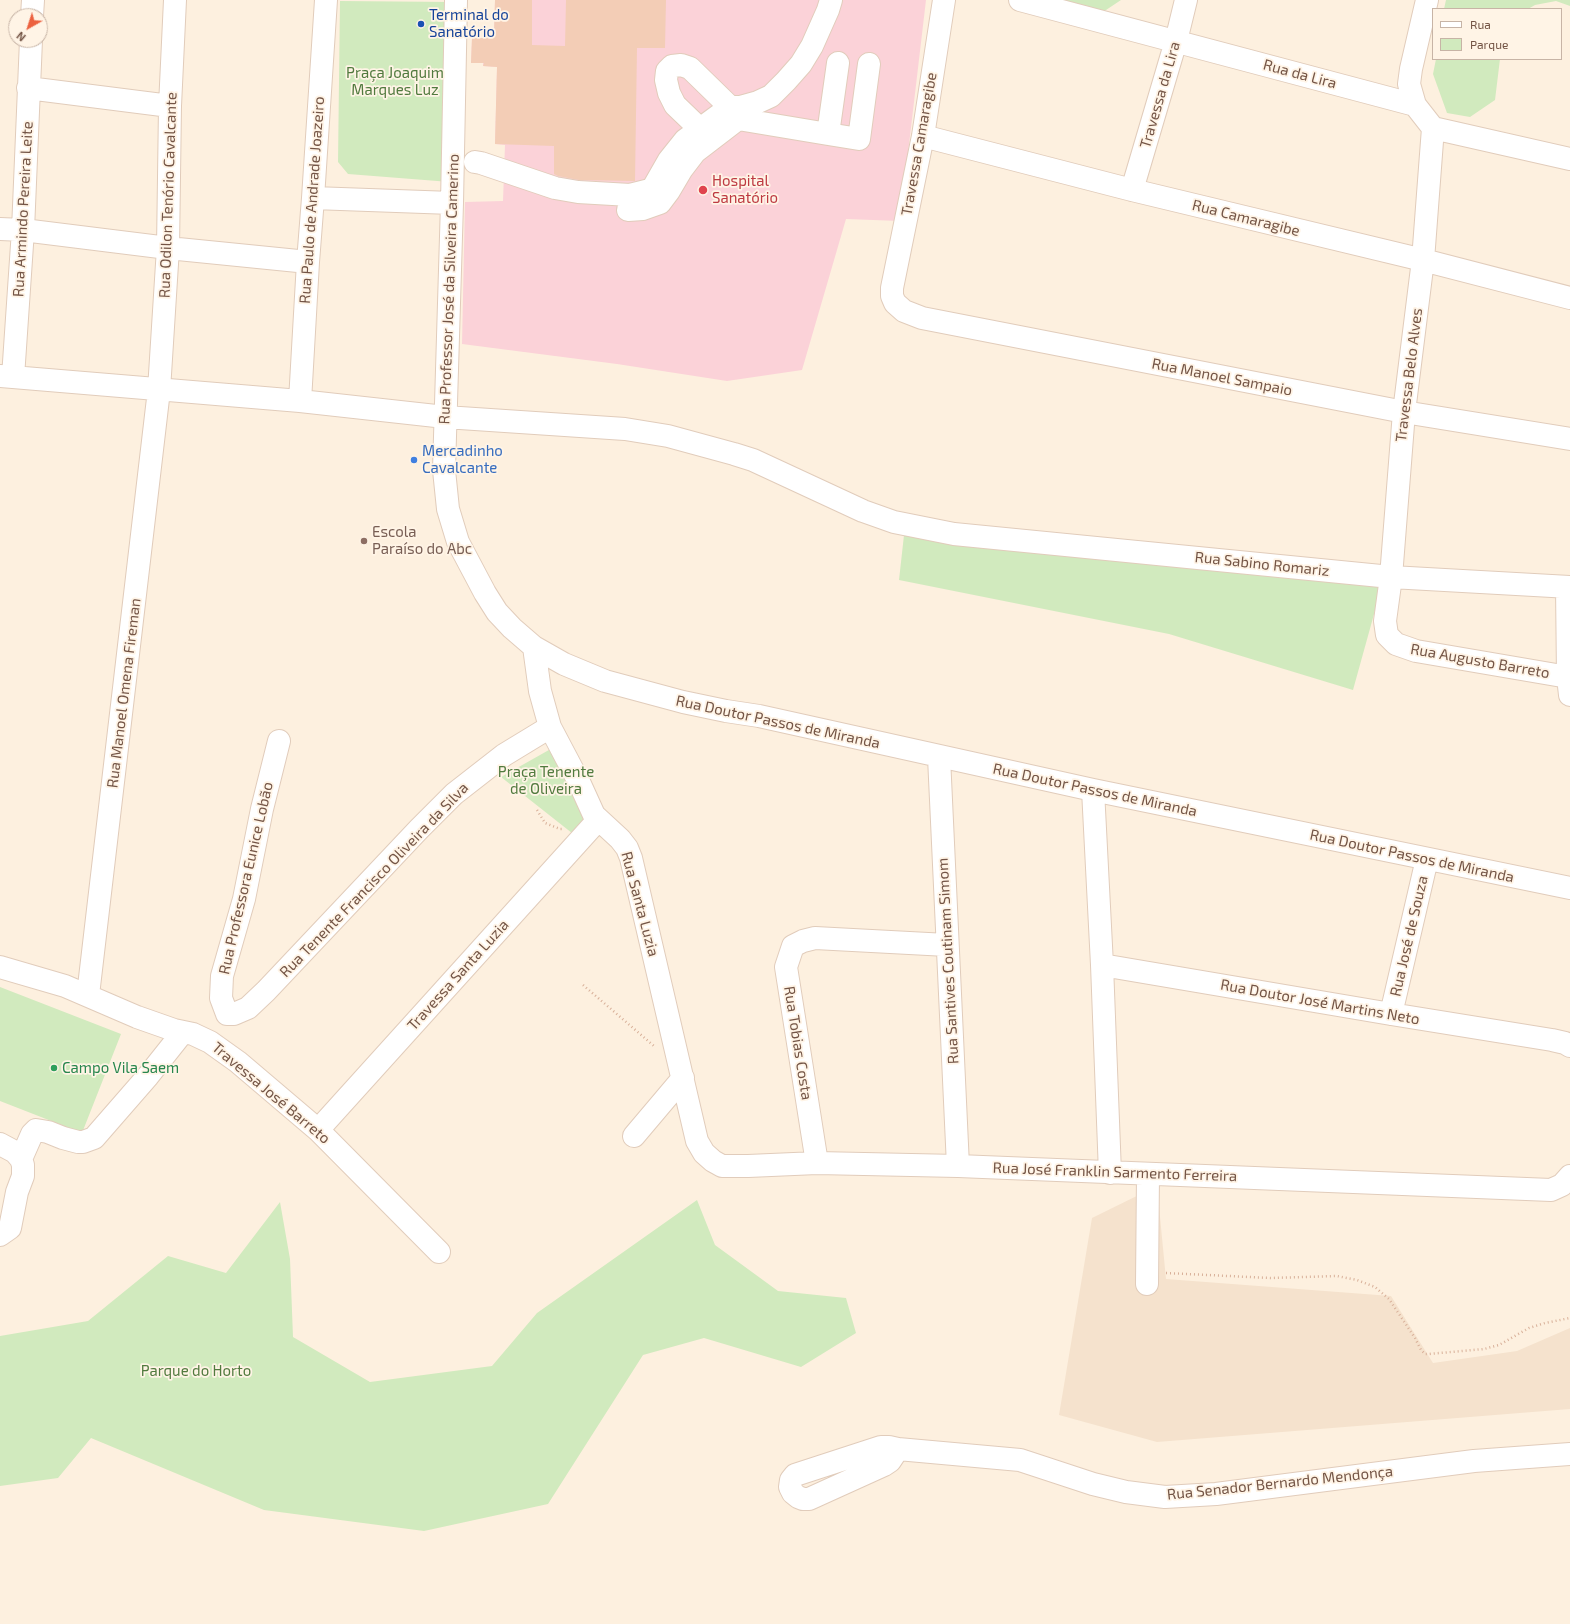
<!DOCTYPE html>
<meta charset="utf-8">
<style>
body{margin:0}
#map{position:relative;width:1570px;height:1624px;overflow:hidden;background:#fdf0df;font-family:"Exo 2",sans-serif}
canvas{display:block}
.legend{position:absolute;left:1432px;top:8px;width:130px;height:52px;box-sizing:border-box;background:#fff4e6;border:1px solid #c7b4a6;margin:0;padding:5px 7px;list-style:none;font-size:12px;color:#745546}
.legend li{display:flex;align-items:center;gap:8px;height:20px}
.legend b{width:20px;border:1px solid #c7b4a6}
.north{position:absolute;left:8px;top:8px;width:40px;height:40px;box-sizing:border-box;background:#fff4e6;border:1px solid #c7b4a6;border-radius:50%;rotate:219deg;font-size:11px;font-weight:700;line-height:16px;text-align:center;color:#745546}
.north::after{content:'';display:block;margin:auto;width:14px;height:18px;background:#ec613f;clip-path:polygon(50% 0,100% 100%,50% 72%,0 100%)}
</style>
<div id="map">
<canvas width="1570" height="1624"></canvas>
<ul class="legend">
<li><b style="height:5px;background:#fff"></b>Rua</li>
<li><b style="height:11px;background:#d1eabe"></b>Parque</li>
</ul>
<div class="north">N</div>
</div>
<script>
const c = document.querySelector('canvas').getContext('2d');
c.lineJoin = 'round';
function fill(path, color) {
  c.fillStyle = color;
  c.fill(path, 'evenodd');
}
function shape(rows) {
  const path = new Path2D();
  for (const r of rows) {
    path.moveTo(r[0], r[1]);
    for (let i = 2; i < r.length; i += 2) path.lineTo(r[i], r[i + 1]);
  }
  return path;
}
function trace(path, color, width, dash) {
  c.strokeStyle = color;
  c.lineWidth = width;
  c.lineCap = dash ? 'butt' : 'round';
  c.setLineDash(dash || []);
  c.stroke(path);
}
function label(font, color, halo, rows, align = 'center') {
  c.font = font + ' "Exo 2",sans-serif';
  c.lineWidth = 3.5;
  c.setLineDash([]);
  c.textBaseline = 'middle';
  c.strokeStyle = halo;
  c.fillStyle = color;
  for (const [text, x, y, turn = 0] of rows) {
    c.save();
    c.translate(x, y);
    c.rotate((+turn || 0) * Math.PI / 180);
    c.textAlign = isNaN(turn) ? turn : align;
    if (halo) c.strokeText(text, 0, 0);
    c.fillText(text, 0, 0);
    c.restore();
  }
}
fill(shape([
 [1157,1186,1166,1279,1391,1296,1433,1363,1517,1351,1570,1328,1570,1409,1157,1442,1059,1415,1092,1218]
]), '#f5e2cd');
fill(shape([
 [495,0,926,0,900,221,846,219,802,370,727,381,617,364,462,344,465,202,503,201,505,145,495,144,497,67,483,66,483,63,471,63,472,38,485,38,486,34,494,34]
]), '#fbd2d8');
fill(shape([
 [1047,0,1121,0,1103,12],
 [1446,0,1570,0,1570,6,1556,1,1535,5,1528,9,1444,9],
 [340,1,453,2,450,182,348,174,338,162],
 [1436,59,1500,59,1495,100,1470,117,1447,113,1433,74],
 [904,535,1384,578,1353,690,1169,634,899,580],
 [556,746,592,826,577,837,501,777],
 [0,987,121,1034,82,1133,0,1101],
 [697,1200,715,1245,778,1291,846,1298,856,1333,801,1367,704,1338,643,1355,548,1504,424,1531,264,1510,91,1438,58,1478,0,1486,0,1336,88,1321,168,1256,226,1273,280,1202,290,1259,293,1337,370,1382,492,1366,537,1313]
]), '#d1eabe');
fill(shape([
 [495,0,532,0,532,45,565,46,566,0,666,0,665,48,637,48,635,181,579,180,558,176,554,174,554,146,495,144,497,67,483,66,484,63,471,63,472,38,486,38,486,34,494,34]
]), '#f3cdb6');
const minor = shape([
 [456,0,452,203,444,470,448,509,458,542,485,593,497,612,512,628,534,647,564,664,605,681,683,702,726,711,759,716,1093,790,1570,888],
 [944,0,923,136,892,288,892,296,895,303,904,311,922,318,1404,412,1570,439],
 [1020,0,1415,105,1433,128,1570,159],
 [32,16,33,0],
 [28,88,170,106],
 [1415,105,1409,84,1411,69,1427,0],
 [738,119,828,134,838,63],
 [1433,128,1423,260,1404,412,1391,577,1385,621,1387,635,1396,644,1416,651,1568,677],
 [700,129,675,105,669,93,666,80,667,71,672,66,681,65,690,68,730,107],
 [828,134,859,139,869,64],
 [923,136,1132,190,1423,260,1570,298],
 [475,162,481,163,555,188,578,192,630,195,650,190,653,188,669,160,685,140,730,107,740,107,758,102,771,96,786,81,801,64,812,46,828,10,831,0],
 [1132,190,1176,41,1186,0],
 [313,198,452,203],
 [628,210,643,209,660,203,669,191,682,169,695,152,738,119,740,113,740,107],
 [0,229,23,230,168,248,308,262],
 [0,376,300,401,445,417,625,429,668,436,734,454,753,460,863,511,894,522,954,534,1391,577,1570,587],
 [13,377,23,230,31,40],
 [300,401,308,262,313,198,326,0],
 [1567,587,1568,677,1570,695],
 [534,647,540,691,550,727,579,782,594,815,620,839,627,848,631,858,697,1141,704,1153,713,1161,722,1166,748,1166,817,1163,958,1166,1551,1190,1562,1185,1570,1176],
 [939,757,958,1166],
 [1093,790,1102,965,1110,1173],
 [1102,965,1391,1014,1552,1040,1565,1043,1570,1046],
 [0,967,65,986,137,1017,174,1030,193,1034,210,1042,238,1062,318,1130,439,1252],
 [88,995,159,390,168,248,170,106,175,0],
 [227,1014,234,1014,248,1008,266,991,419,829,454,794,504,755,550,727],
 [227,1014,221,998,222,976,244,899,262,809,279,741],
 [1391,1014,1427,859],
 [318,1130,598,820],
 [634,1136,683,1078],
 [0,1144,15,1152,21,1159,23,1165,23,1176,17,1192,10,1228,0,1235],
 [21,1159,32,1134,36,1130,48,1132,63,1138,78,1142,83,1142,94,1138,148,1076,183,1032],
 [817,1163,786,967,793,946,803,941,815,938,947,945],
 [1147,1284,1148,1174],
 [898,1449,890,1461,884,1465,809,1499,803,1499,798,1497,793,1493,790,1487,791,1480,795,1475,881,1447,889,1447,898,1449,1020,1460,1093,1484,1126,1492,1165,1497,1216,1494,1474,1461,1570,1454]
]);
trace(minor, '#e1ccbb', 24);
trace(shape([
 [537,810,545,823,560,829,564,829],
 [583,985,654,1046],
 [1166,1273,1270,1278,1337,1276,1357,1280,1375,1287,1389,1299,1415,1338,1421,1350,1425,1354,1429,1354,1484,1349,1499,1345,1529,1328,1545,1323,1570,1318]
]), '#d8b099', 2.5, [1, 3]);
trace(minor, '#fff', 22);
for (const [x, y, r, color] of [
 [421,24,4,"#1a4fb4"],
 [703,190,5,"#e0444e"],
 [414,460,4,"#3f7fe0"],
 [364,541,4,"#8d6e63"],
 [54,1068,4,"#2e9e5b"]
]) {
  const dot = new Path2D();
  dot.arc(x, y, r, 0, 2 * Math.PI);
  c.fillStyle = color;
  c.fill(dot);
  trace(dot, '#fff4e6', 1.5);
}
label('15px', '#164399', '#fff4e6', [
 ["Terminal do",429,15],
 ["Sanatório",429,32]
], 'left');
label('15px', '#517a3e', '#fff4e6', [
 ["Praça Joaquim",395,73],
 ["Marques Luz",395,90],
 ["Praça Tenente",546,772],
 ["de Oliveira",546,789],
 ["Parque do Horto",196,1371]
]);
label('15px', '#745546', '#fff4e6', [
 ["Rua da Lira",1300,74,15],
 ["Travessa da Lira",1160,95,-74],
 ["Travessa Camaragibe",919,144,-80],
 ["Rua Odilon Tenório Cavalcante",168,195,-88],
 ["Rua Paulo de Andrade Joazeiro",312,200,-86],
 ["Rua Armindo Pereira Leite",23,209,-87],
 ["Rua Camaragibe",1246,218,14],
 ["Rua Professor José da Silveira Camerino",449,289,-88],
 ["Travessa Belo Alves",1409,375,-83],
 ["Rua Manoel Sampaio",1222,377,11],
 ["Rua Sabino Romariz",1262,564,6],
 ["Rua Augusto Barreto",1480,661,10],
 ["Rua Manoel Omena Fireman",124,693,-83],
 ["Rua Doutor Passos de Miranda",778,722,12],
 ["Rua Doutor Passos de Miranda",1095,790,12],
 ["Rua Doutor Passos de Miranda",1412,856,12],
 ["Rua Professora Eunice Lobão",246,878,-77],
 ["Rua Tenente Francisco Oliveira da Silva",374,880,-46],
 ["Rua Santa Luzia",640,904,75],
 ["Rua José de Souza",1409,936,-77],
 ["Rua Santives Coutinam Simom",948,961,-93],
 ["Travessa Santa Luzia",458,975,-48],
 ["Rua Doutor José Martins Neto",1320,1002,10],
 ["Rua Tobias Costa",798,1043,81],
 ["Travessa José Barreto",271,1093,40],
 ["Rua José Franklin Sarmento Ferreira",1115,1172,2],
 ["Rua Senador Bernardo Mendonça",1280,1483,-6]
]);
label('15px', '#be3a42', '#fff4e6', [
 ["Hospital",712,181],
 ["Sanatório",712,198]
], 'left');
label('15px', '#366cbe', '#fff4e6', [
 ["Mercadinho",422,451],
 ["Cavalcante",422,468]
], 'left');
label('15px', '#785e54', '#fff4e6', [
 ["Escola",372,532],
 ["Paraíso do Abc",372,549]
], 'left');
label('15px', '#27864d', '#fff4e6', [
 ["Campo Vila Saem",62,1068]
], 'left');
</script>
